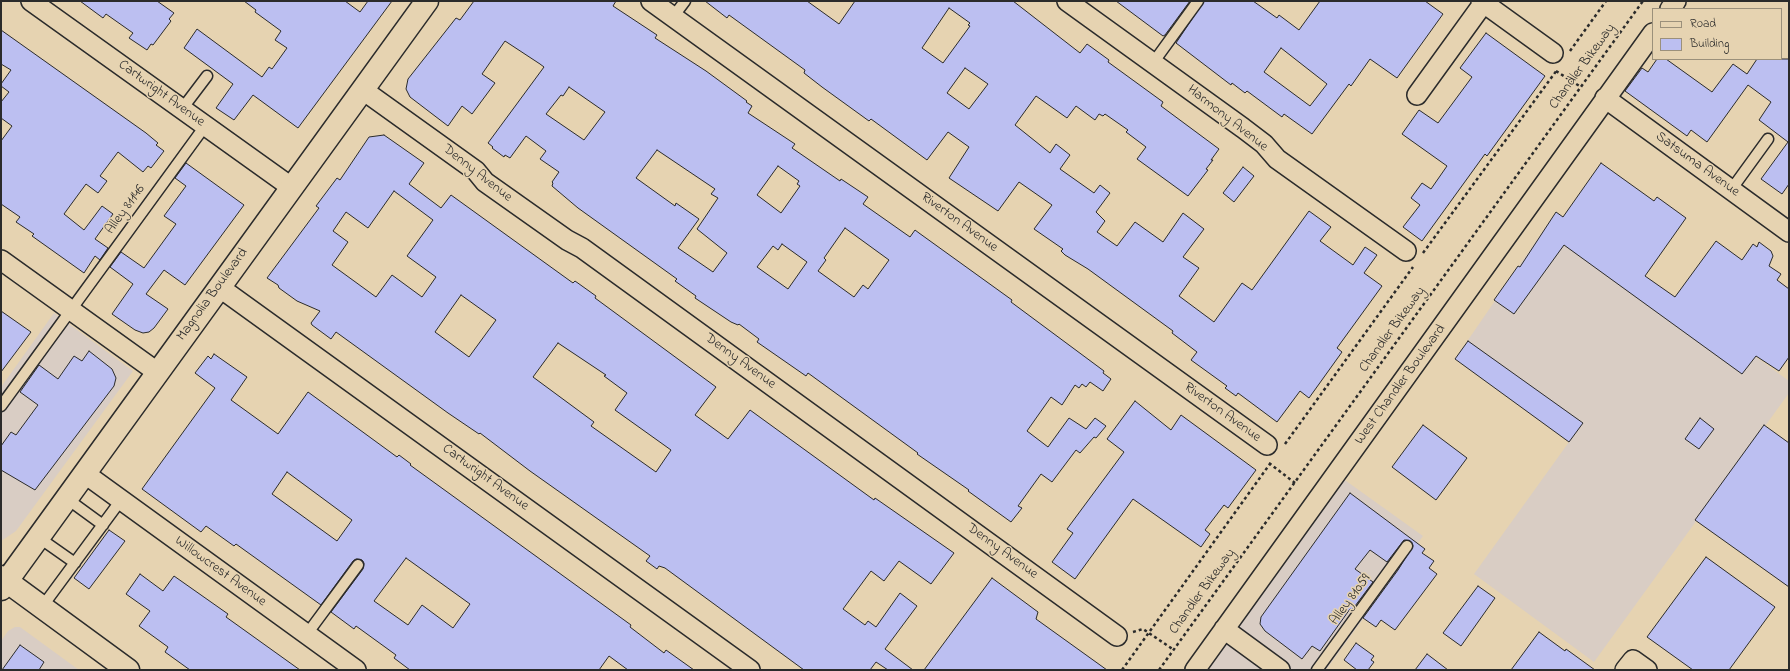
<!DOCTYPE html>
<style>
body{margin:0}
#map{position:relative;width:1790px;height:671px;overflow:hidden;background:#e6d3b1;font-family:"Indie Flower",sans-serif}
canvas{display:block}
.frame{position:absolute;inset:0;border:2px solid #2b2b2b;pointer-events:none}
.legend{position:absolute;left:1652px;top:8px;width:130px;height:52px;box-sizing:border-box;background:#e6d3b1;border:1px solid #9b907b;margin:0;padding:5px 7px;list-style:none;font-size:12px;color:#2b2b2b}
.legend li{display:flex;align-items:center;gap:8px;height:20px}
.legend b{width:20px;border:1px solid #9b907b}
</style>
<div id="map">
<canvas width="1790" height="671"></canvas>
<div class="frame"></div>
<ul class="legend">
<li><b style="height:5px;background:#e6d3b1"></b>Road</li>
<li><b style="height:11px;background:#bcbff1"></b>Building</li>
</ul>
</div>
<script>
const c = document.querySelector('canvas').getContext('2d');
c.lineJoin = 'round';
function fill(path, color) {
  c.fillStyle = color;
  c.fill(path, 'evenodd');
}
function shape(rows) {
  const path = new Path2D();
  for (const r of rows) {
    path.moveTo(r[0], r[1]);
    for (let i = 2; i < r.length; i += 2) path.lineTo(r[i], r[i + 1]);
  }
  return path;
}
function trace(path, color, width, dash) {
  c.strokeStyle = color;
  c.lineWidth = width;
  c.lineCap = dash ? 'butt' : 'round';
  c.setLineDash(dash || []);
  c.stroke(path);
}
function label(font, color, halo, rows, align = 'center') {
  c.font = font + ' "Indie Flower",sans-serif';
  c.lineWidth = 3;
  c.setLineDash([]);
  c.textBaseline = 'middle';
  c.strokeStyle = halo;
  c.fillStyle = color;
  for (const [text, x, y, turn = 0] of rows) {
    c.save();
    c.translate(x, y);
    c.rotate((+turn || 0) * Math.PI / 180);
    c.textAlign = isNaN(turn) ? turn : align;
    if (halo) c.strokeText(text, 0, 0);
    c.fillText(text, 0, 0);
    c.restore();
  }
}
fill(shape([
 [1556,212,1789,381,1789,393,1594,662,1474,574,1569,442,1455,359],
 [54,313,133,371,16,531,1,541,1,387],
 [1342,478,1423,536,1326,670,1206,670],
 [15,627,20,627,79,670,1,670,1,641,8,631]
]), '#d9cdc4');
const building = shape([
 [80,1,157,1,174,13,169,19,171,21,153,45,151,44,147,50,129,38,133,33,106,14,103,18,80,1],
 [244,1,345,1,360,12,368,1,392,1,298,128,253,95,234,120,216,108,233,84,184,48,197,29,262,77,269,67,272,69,287,48,275,40,281,31,255,12,256,10,244,1],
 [474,1,616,1,613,6,657,35,655,38,706,71,747,101,746,102,752,106,748,113,795,144,792,148,840,181,841,179,868,197,863,204,910,237,915,230,919,233,1012,300,1011,302,1104,371,1103,373,1111,379,1103,391,1090,382,1086,387,1082,384,1079,388,1075,385,1062,405,1051,397,1027,431,1048,447,1069,418,1086,429,1095,418,1106,426,1096,438,1094,437,1080,453,1076,450,1052,482,1041,474,1018,506,1022,508,1011,522,968,491,969,490,917,454,918,453,808,373,806,376,757,342,759,339,739,324,738,325,731,322,695,298,696,296,675,281,677,279,578,208,552,186,553,183,552,182,559,172,540,159,546,151,526,136,510,158,505,155,504,157,492,148,493,147,488,143,544,67,540,64,505,41,482,74,495,83,472,114,462,106,448,126,410,97,406,89,408,79,456,18,460,20,474,1],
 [569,87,605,112,584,140,546,114,561,95,563,96,569,87],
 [657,150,715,189,711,194,718,198,697,229,727,253,713,272,678,248,699,219,676,203,675,206,636,178,657,150],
 [778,166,799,181,797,184,800,186,781,213,757,195,778,166],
 [845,228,889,260,868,289,863,285,854,297,818,271,826,260,824,258,845,228],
 [782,244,807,262,788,289,757,267,773,246,778,250,782,244],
 [705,1,807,1,839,24,855,1,1013,1,1080,53,1087,44,1109,60,1108,62,1163,102,1161,106,1219,149,1211,160,1213,160,1206,169,1208,170,1188,196,1137,159,1146,147,1126,132,1128,130,1105,114,1103,116,1099,114,1095,120,1076,106,1067,118,1036,96,1015,125,1050,153,1056,144,1070,155,1060,169,1094,193,1100,185,1110,193,1096,212,1105,221,1097,232,1117,246,1135,222,1163,242,1183,213,1204,229,1183,257,1199,268,1179,296,1214,322,1242,283,1252,290,1309,211,1331,227,1320,241,1353,265,1365,247,1377,255,1364,273,1382,286,1337,348,1342,352,1309,398,1300,391,1277,422,1238,393,1236,396,1225,388,1227,386,1191,360,1197,352,1172,333,1173,331,1088,269,1065,255,1061,251,1063,249,1034,229,1052,205,1019,182,998,211,949,178,969,147,948,132,927,160,871,119,869,121,822,87,804,73,805,70,729,15,727,18,705,1],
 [949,8,970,23,968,25,970,26,943,63,922,48,949,8],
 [965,68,988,84,969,109,947,93,965,68],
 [1116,1,1190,1,1165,35,1163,36,1116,1],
 [1204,1,1253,1,1277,18,1279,15,1299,30,1320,1,1425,1,1443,14,1397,78,1370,59,1351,86,1349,84,1312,134,1284,114,1282,117,1247,91,1245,93,1232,83,1231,85,1176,43,1204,1],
 [1281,48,1327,84,1310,106,1264,72,1281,48],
 [1,30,146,133,158,143,156,145,164,151,151,168,148,166,143,172,118,152,100,176,107,181,98,193,86,184,64,214,84,230,102,206,113,214,95,239,108,248,100,260,95,256,84,273,32,236,34,234,16,222,20,217,1,204,1,141,12,126,1,118,1,102,9,92,1,86,1,84,11,70,1,64,1,30],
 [1486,33,1545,76,1487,156,1485,154,1422,241,1403,227,1420,205,1411,198,1422,183,1431,189,1447,166,1402,134,1419,110,1438,123,1472,77,1460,68,1486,33],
 [1657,59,1666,59,1712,92,1733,64,1747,74,1757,59,1789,59,1789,184,1782,194,1761,179,1788,142,1759,120,1771,102,1748,85,1707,142,1691,130,1687,136,1625,91,1642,68,1648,72,1657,59],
 [384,135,424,163,409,184,441,208,451,195,573,283,575,281,596,296,595,298,716,387,695,415,728,439,750,410,874,500,875,498,954,553,931,584,899,561,884,581,871,571,843,609,865,625,868,621,876,627,900,593,917,606,885,649,913,670,888,670,876,662,870,670,804,670,665,568,659,566,657,569,646,561,650,556,530,471,480,433,479,434,448,413,336,332,331,339,312,325,311,323,320,311,297,301,279,288,278,285,267,278,319,208,316,206,337,178,340,180,369,137,384,135],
 [394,191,433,220,407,256,436,277,422,297,392,275,376,297,332,265,348,242,333,231,346,212,368,228,394,191],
 [461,295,496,320,469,357,435,332,461,295],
 [558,343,606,375,604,376,627,393,615,410,671,450,656,472,591,426,594,422,533,377,558,343],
 [186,163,244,205,185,285,164,270,146,294,168,309,154,328,149,332,143,333,135,330,112,314,133,284,110,267,121,252,144,268,176,224,164,216,186,186,175,178,186,163],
 [1601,163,1654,201,1657,197,1686,218,1645,276,1675,297,1716,241,1742,260,1753,244,1757,247,1759,242,1771,251,1773,256,1769,266,1781,274,1777,280,1789,289,1789,357,1779,371,1756,356,1742,374,1564,245,1514,314,1494,300,1518,266,1520,267,1556,212,1563,217,1601,163],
 [1243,167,1254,176,1234,202,1223,193,1243,167],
 [1,311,31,332,1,372,1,311],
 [1468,341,1583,423,1569,442,1455,359,1468,341],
 [89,351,112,369,116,378,114,386,35,490,1,470,1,446,11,432,16,435,38,405,20,392,39,365,58,379,74,356,82,361,89,351],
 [214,354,247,377,231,400,278,434,308,392,397,457,399,455,411,464,410,465,631,625,630,627,664,653,666,650,694,670,628,670,609,656,599,670,410,670,394,658,396,655,356,626,354,629,331,612,363,569,364,563,362,560,356,559,353,561,321,605,236,544,234,546,206,526,201,532,142,489,215,388,195,373,208,356,211,359,214,354],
 [287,472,352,520,337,541,272,494,287,472],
 [406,558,470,604,453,628,422,605,408,625,374,601,406,558],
 [1135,401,1171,430,1181,415,1256,470,1228,508,1224,505,1205,530,1210,534,1201,547,1133,499,1075,579,1052,562,1073,533,1067,529,1124,452,1107,439,1135,401],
 [1700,418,1714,429,1699,449,1685,439,1700,418],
 [1423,425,1467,458,1436,500,1392,467,1423,425],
 [1764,425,1789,443,1789,587,1695,520,1764,425],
 [1350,493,1425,549,1422,553,1434,561,1429,568,1437,574,1395,630,1381,620,1376,627,1363,618,1398,570,1413,546,1410,541,1404,540,1387,562,1370,550,1355,569,1373,582,1352,610,1350,609,1320,651,1312,646,1302,659,1265,631,1260,624,1261,617,1350,493],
 [109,530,125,541,89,589,74,578,109,530],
 [1706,557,1775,607,1729,670,1693,670,1647,637,1706,557],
 [140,574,163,591,174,576,228,614,226,617,300,670,190,670,165,652,168,647,139,626,150,611,126,594,140,574],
 [992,578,1038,612,1036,619,1107,670,924,670,992,578],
 [1478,586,1495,598,1461,646,1443,633,1478,586],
 [1539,632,1565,651,1566,649,1595,670,1511,670,1539,632],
 [1356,643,1374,656,1371,660,1374,662,1368,670,1357,670,1344,660,1356,643],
 [20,645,44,662,39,670,2,670,20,645],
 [1427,654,1448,670,1415,670,1427,654]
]);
fill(building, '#bcbff1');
trace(building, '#2b2b2b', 1);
const lane = shape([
 [673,17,685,1],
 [1153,63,1198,1],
 [182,109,207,76],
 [1731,190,1768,139],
 [1,406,205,126],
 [66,498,103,525],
 [38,537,75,563],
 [42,607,121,500],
 [307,634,358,565],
 [1317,670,1407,546]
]);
const street = shape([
 [31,1,291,187],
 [651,1,1267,445],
 [1067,1,1243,128,1264,144,1277,159,1406,251],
 [1481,1,1553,53],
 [1670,9,1676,1],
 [363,90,476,171,485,182,567,240,582,248,1117,636],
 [1417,95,1485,1],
 [1605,98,1789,232],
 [1,260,157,372],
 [219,287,750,670],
 [84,473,356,670],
 [1224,629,1280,670],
 [1195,670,1653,33],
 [1625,670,1633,660,1647,670]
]);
const secondary = shape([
 [1,577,128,670],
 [1,589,427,1]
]);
trace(lane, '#2b2b2b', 13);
trace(street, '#2b2b2b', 22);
trace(secondary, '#2b2b2b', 25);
trace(shape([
 [1570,51,1606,1],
 [1556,71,1581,87],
 [1423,253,1557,70],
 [1285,444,1413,267],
 [1269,463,1295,483],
 [1133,632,1143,629,1174,650],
 [1122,670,1272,461],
 [1159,670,1643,1]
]), '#2b2b2b', 2.5, [3, 3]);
trace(lane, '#e6d3b1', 10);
trace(street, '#e6d3b1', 19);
trace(secondary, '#e6d3b1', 22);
label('14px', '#2b2b2b', '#e6d3b1', [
 ["Chandler Bikeway",1583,67,-54],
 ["Cartwright Avenue",161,94,36],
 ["Harmony Avenue",1227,119,38],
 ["Satsuma Avenue",1697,165,36],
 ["Denny Avenue",477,174,38],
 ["Alley 81146",126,210,-54],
 ["Riverton Avenue",959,223,36],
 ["Magnolia Boulevard",213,295,-54],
 ["Chandler Bikeway",1393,330,-54],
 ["Denny Avenue",740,362,36],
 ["West Chandler Boulevard",1401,385,-54],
 ["Riverton Avenue",1222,413,36],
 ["Cartwright Avenue",485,478,36],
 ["Denny Avenue",1002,552,36],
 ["Willowcrest Avenue",220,572,36],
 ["Chandler Bikeway",1203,592,-54],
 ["Alley 81059",1351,600,-54]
]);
</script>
